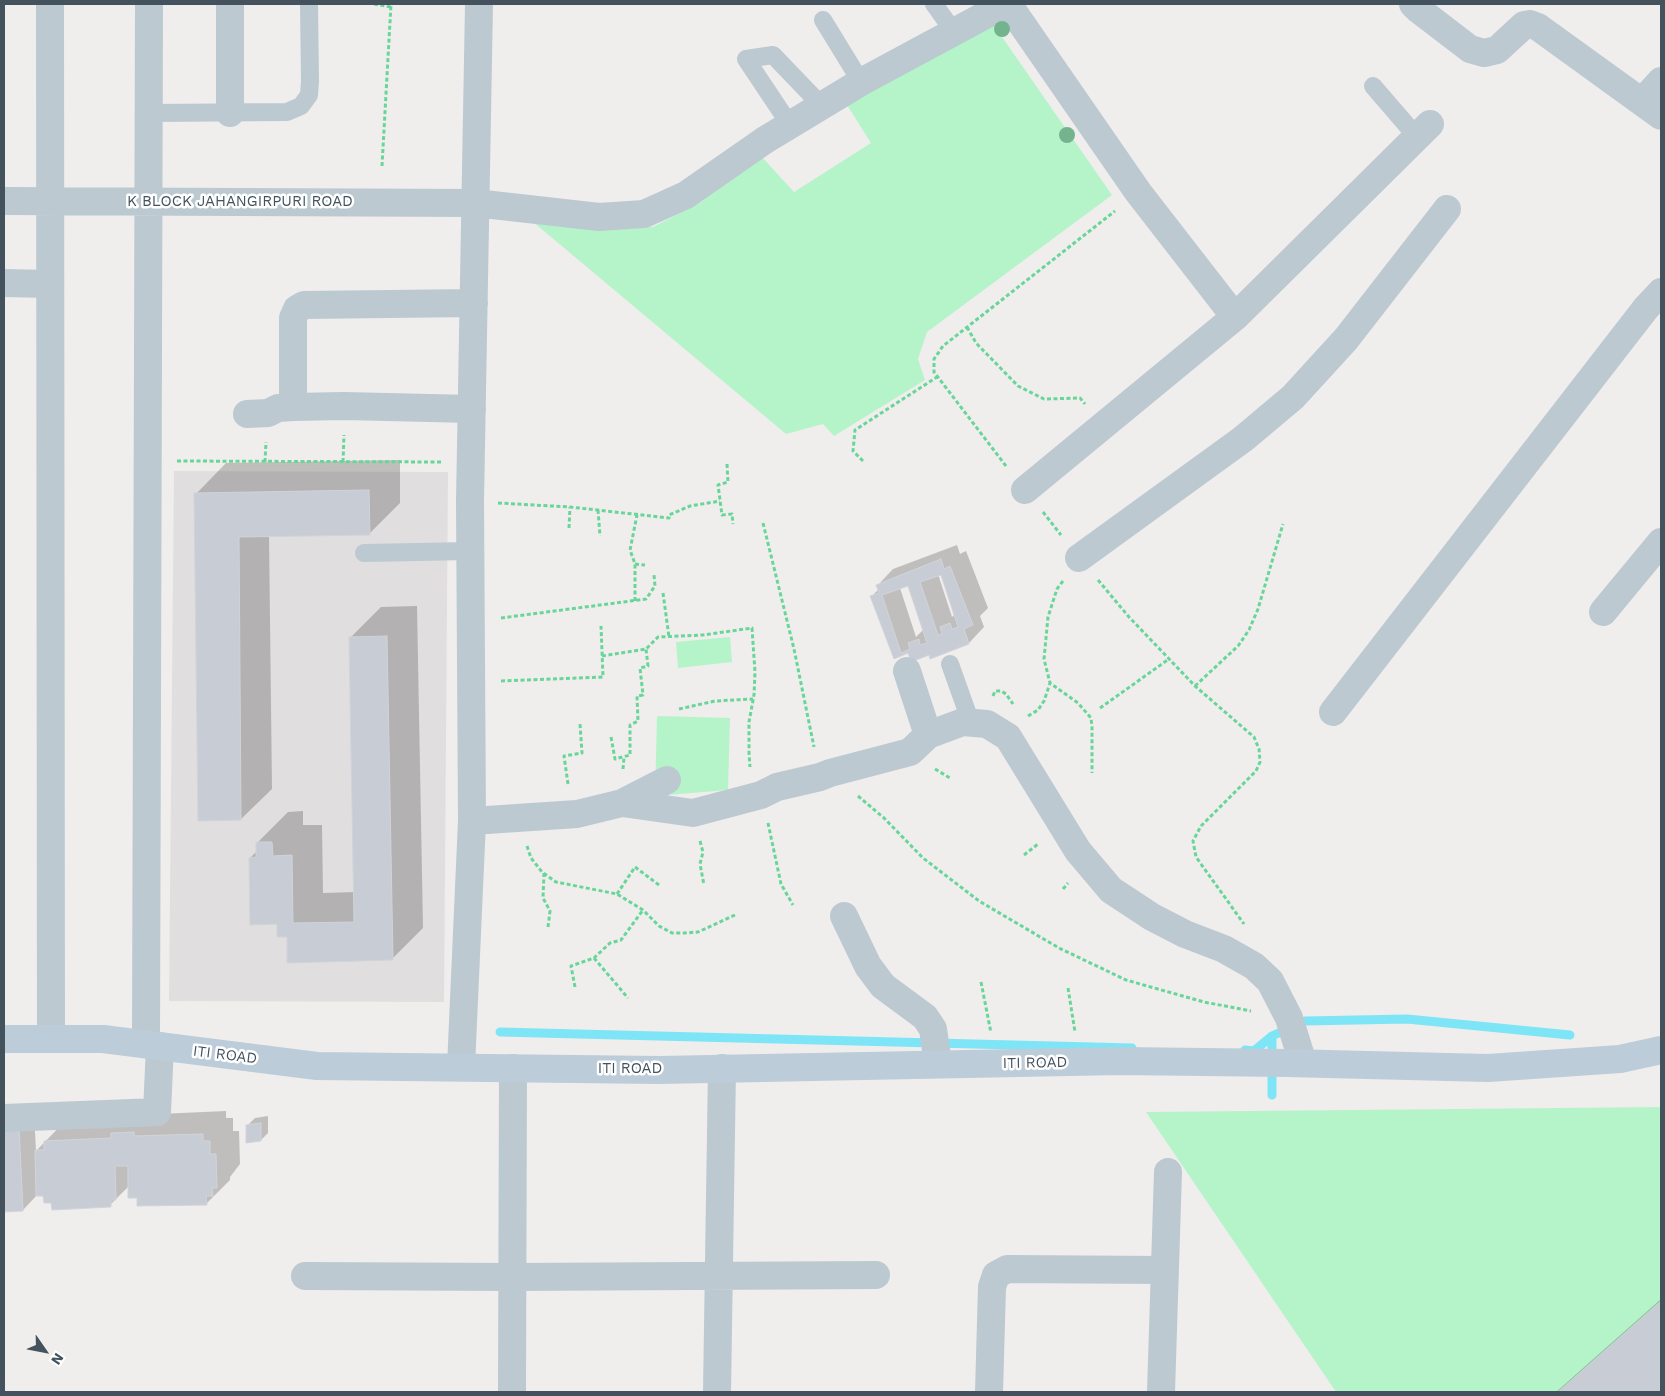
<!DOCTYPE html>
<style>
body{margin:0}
#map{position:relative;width:1665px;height:1396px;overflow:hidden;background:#f0eded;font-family:"Work Sans",sans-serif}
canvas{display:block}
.frame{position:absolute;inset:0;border:5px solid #43525d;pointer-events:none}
.north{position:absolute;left:20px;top:1326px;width:50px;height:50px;-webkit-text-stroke:4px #fff;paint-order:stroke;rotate:123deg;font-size:14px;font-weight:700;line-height:20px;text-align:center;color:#43525d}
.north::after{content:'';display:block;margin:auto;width:18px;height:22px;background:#43525d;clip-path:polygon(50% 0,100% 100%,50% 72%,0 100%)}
</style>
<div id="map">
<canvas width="1665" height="1396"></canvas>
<div class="frame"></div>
<div class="north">N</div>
</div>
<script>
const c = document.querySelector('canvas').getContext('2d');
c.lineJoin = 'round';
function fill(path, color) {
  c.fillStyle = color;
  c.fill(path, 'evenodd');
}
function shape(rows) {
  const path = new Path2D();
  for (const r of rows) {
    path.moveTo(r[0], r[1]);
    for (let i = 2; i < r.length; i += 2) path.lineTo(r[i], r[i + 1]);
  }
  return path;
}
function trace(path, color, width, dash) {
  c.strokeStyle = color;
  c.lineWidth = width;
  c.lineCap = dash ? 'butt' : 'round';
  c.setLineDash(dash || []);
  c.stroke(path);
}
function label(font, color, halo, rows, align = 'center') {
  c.font = font + ' "Work Sans",sans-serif';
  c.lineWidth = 5;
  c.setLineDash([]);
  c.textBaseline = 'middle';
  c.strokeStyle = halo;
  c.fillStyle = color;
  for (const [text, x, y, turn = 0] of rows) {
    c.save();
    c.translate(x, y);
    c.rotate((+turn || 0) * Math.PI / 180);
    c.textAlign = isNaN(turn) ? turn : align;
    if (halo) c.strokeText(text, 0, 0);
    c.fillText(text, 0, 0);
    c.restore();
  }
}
fill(shape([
 [174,471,448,472,444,1002,169,1001]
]), '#e1dedf');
fill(shape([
 [993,24,1112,195,927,332,918,359,925,380,834,436,823,424,786,434,532,221,653,227,701,202,761,156,794,192,871,143,847,105],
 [730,637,732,662,678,668,676,642],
 [657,716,730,718,728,790,655,796],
 [1661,1107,1661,1392,1336,1392,1146,1112]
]), '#b5f4c9');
fill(shape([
 [400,460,400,503,370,533,269,535,272,789,241,819,196,494,226,463],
 [957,545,960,554,966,551,988,608,980,616,984,627,969,643,929,653,908,652,895,657,871,597,879,589,878,585,893,569],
 [942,573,955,614,952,617,938,574],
 [909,585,924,629,916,637,900,588],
 [417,606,423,928,392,959,288,935,278,923,250,858,257,851,257,843,288,812,303,811,303,825,322,825,323,893,355,892,350,638,381,607],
 [226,1111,226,1118,233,1118,233,1131,239,1131,240,1164,230,1177,230,1180,206,1204,138,1197,129,1186,110,1205,52,1202,44,1195,38,1194,23,1210,4,1211,4,1114,34,1113,36,1151,68,1118],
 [268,1116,268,1133,261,1140,247,1126,255,1118],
 [1661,1299,1661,1392,1556,1392]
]), '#0003');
trace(shape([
 [500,1032,1132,1048],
 [1245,1050,1254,1051,1272,1036,1305,1021,1407,1019,1570,1035],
 [1272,1095,1272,1036]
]), '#7de5f6', 9);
const building = shape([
 [369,490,370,535,239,537,241,820,198,821,194,493,369,490],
 [941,559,944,569,950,566,973,625,964,629,969,644,930,659,929,655,911,662,908,653,894,659,870,596,879,593,876,585,941,559],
 [941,575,958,627,952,629,950,623,940,627,942,634,938,635,920,582,941,575],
 [908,586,927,643,920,645,919,639,908,643,910,649,901,653,882,595,908,586],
 [387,636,393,960,287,963,287,937,277,937,277,924,250,925,249,858,256,857,256,842,272,842,273,856,292,855,293,923,354,922,349,637,387,636],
 [261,1123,261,1141,246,1143,246,1125,261,1123],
 [19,1128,23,1211,4,1212,4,1129,19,1128],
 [134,1132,134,1136,203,1134,203,1141,210,1141,210,1154,216,1154,217,1188,212,1188,213,1196,206,1196,207,1205,137,1206,137,1198,128,1198,128,1166,115,1166,116,1200,111,1200,111,1207,52,1210,51,1203,44,1203,43,1196,36,1196,35,1150,44,1150,44,1141,111,1138,111,1133,134,1132],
 [1661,1301,1661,1392,1558,1392,1661,1301]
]);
fill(building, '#c8ccd4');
trace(building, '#d0d4da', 1);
trace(shape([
 [374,4,391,7],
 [382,166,391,4],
 [967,327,976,343,1018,386,1044,399,1080,398,1085,404],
 [177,461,443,462],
 [863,461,853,451,855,430,937,377],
 [265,462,266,442],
 [343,462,344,435],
 [727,464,728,482,718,485,722,515,732,514,733,524],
 [1006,466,934,372,934,359,943,346,1115,211],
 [498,503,570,507,669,518,669,515,690,506,720,501],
 [598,510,600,536],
 [1043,512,1061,535],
 [763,523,794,649,814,747],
 [569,528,570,507],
 [635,564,645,565],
 [1098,580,1129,617,1195,686,1254,737,1259,749,1260,762,1256,771,1201,826,1193,841,1196,857,1244,924],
 [1063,581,1057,589,1048,617,1044,659,1050,683,1078,703,1091,718,1092,727,1092,773],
 [663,593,669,637],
 [635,601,635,564,630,550,637,515],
 [501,618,646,599,655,586,654,575],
 [602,656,646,649,658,637,703,635,752,628,755,672,754,695,749,722,749,753,750,767],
 [501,681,603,677,601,626],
 [1195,686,1238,646,1249,630,1258,609,1283,524],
 [993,696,995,691,1001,691,1006,694,1013,704],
 [1100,708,1169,659],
 [679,709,715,701,753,699],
 [1028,716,1038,710,1044,701,1050,683],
 [611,737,615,759,630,755,630,725,638,721,637,696,643,695,640,668,648,666,646,649],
 [623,769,624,757],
 [935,769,950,778],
 [568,784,564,756,582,753,580,724],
 [858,796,884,818,923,858,979,901,1059,948,1126,980,1204,1002,1251,1011],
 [768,823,781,884,793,905],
 [700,841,703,852,700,864,704,885],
 [527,846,531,858,542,872,556,882,617,894,643,910,659,926,672,933,685,933,698,932,735,915],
 [1024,855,1038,844],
 [544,873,543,898,550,911,548,927],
 [1063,889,1068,883],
 [617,894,635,867,659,885],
 [594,958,628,998],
 [981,982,991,1033],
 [575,987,571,966,594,958,610,943,621,940,643,910],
 [1068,988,1075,1032]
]), '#69d699', 3, [4, 2.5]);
trace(shape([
 [934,4,954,32],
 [823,20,861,82],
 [1373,86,1417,137],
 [149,113,287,112,301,106,309,95,310,81,309,4],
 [790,125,746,59,773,55,822,106],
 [364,553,471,551],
 [950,664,971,723]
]), '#bcc9d1', 18);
trace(shape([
 [50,4,51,1039],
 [230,4,230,113],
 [1008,4,1138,192,1235,317],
 [1413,4,1419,10,1470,49,1484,53,1497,50,1524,25,1530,24,1538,27,1661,116],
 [1642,102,1661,81],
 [4,201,475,203,599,217,644,214,686,195,765,140,861,82,1006,4],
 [4,283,50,284],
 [293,407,293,318,297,309,304,305,474,303],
 [247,414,268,413,278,408,293,407,344,406,472,409],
 [1025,490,1235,317,1430,124],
 [1079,558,1243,439,1293,397,1346,339,1447,209],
 [1603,612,1661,542],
 [907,671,928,735],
 [1333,712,1646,308,1661,292],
 [622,803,667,780],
 [472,821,577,814,622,803,693,813,761,795,777,787,820,777,830,773,910,752,928,735,963,722,987,724,1008,737,1078,851,1111,890,1152,917,1185,934,1224,949,1254,966,1270,981,1289,1018,1303,1063],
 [844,916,868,966,883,986,925,1017,933,1029,938,1064],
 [146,1044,149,4],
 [461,1067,472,821,470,501,479,4],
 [4,1118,157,1112,160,1046],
 [305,1276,512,1277,876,1275],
 [512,1392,513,1068],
 [717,1392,722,1068],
 [989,1392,992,1287,996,1275,1007,1269,1164,1270],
 [1161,1392,1168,1172]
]), '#bcc9d1', 28);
trace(shape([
 [4,1039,103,1039,317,1066,659,1070,1121,1061,1287,1063,1488,1068,1620,1059,1661,1050]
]), '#bdccd9', 28);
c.fillStyle = '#73b48e';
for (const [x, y] of [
 [1002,29],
 [1067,135]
]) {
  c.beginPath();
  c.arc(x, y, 8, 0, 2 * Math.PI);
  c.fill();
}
label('15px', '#43525d', '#fff', [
 ["K BLOCK JAHANGIRPURI ROAD",240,202],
 ["ITI ROAD",225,1055,7],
 ["ITI ROAD",1035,1063,-1],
 ["ITI ROAD",630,1069]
]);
</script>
